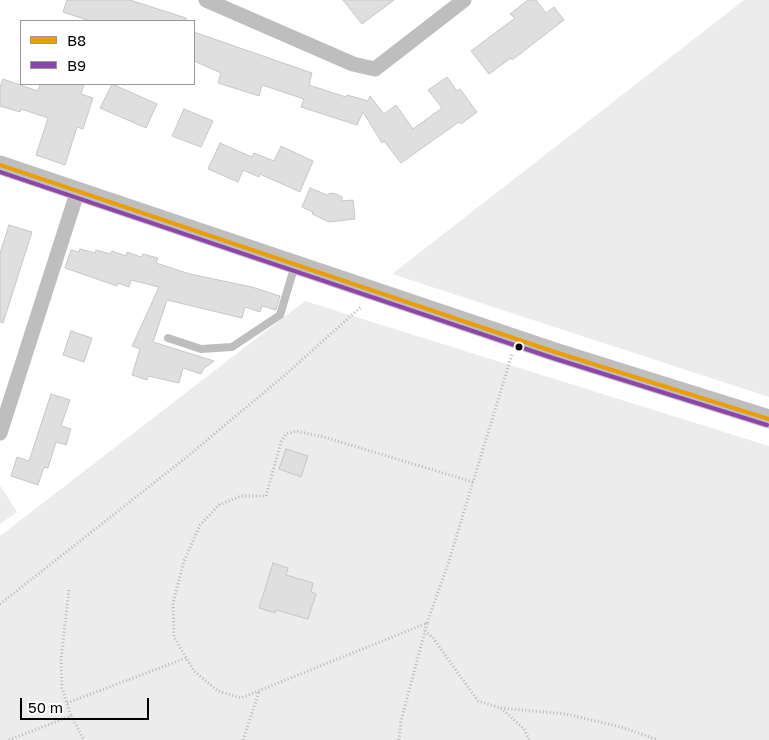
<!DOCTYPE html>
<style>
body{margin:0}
#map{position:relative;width:769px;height:740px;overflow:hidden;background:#fff;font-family:"Golos Text",sans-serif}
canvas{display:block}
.legend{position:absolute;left:20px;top:20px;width:175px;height:65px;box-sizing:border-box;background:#fff;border:1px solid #999;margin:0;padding:6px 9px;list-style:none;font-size:15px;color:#000}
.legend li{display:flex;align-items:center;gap:10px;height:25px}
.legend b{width:25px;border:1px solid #999}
.scale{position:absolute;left:20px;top:698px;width:129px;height:22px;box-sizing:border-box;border:2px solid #000;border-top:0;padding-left:6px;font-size:15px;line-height:18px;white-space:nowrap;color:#000;-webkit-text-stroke:4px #fff;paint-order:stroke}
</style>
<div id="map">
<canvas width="769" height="740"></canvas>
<ul class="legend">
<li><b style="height:6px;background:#eb9e00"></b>B8</li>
<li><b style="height:6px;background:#8e44ad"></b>B9</li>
</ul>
<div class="scale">50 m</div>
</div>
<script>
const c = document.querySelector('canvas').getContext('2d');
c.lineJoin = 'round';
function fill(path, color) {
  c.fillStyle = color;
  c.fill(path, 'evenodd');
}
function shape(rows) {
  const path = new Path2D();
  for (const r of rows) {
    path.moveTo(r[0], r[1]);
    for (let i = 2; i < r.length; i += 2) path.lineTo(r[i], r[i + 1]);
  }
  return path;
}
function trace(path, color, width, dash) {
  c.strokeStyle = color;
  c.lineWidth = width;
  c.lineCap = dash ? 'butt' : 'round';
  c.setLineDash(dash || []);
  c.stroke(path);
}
fill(shape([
 [744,0,769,0,769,397,392,274],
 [305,301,769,446,769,740,0,740,0,536],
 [0,485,17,512,0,524]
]), '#ececec');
const building = shape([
 [67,0,130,0,186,18,186,21,90,21,63,12,67,0],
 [343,0,394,0,362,24,343,0],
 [528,0,536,0,546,13,554,7,564,20,512,60,511,58,489,74,471,51,515,18,510,14,528,0],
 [194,32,312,73,309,85,346,97,347,95,368,101,370,96,384,114,396,105,413,129,442,108,428,90,447,77,457,91,460,89,477,112,461,124,459,122,401,163,384,141,382,143,363,112,357,125,301,107,304,99,262,85,259,96,218,83,221,73,194,61,194,32],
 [3,79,38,91,40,84,84,84,81,94,93,98,83,129,77,127,65,165,36,155,48,118,21,109,20,112,0,106,0,87,3,79],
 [112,84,157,104,146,128,100,108,112,84],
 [184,109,213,121,201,147,172,136,184,109],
 [220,143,252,157,254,153,274,161,281,146,313,161,300,192,260,174,259,177,243,170,238,182,208,169,220,143],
 [310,188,327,195,330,193,336,194,342,197,342,201,353,200,355,219,329,222,312,214,313,212,302,207,310,188],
 [9,225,32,232,3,323,0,322,0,253,9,225],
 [80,249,95,253,96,250,110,254,112,251,126,256,127,252,141,257,143,254,158,258,156,263,190,274,252,287,280,296,276,310,262,306,260,312,245,307,242,318,167,300,153,342,214,361,203,369,201,374,183,368,179,383,148,376,147,380,132,375,140,349,132,346,159,287,131,280,129,287,118,283,117,286,65,268,71,250,79,252,80,249],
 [71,331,92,338,84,362,63,355,71,331],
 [51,394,70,400,61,426,71,429,66,445,56,442,48,468,44,467,38,485,11,476,17,457,29,461,51,394],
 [286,449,308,456,301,477,279,469,286,449],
 [273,563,288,568,286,575,313,583,311,592,316,594,308,619,276,610,275,613,259,608,273,563]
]);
fill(building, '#dfdfdf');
trace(building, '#c7c7c7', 1);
trace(shape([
 [473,482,449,561,427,623,241,698,218,691,194,671,174,637,173,603,184,561,200,525,219,505,241,496,266,496,281,442,286,434,296,431,324,437,473,482,512,354],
 [69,590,61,660,62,688,71,716],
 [0,604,183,460,285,375,362,306],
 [425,631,433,638,478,701,501,708,524,729,529,740],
 [67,703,186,658],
 [501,708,566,714,621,727,658,740],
 [9,740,71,716,84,740],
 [243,740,259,692],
 [399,740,401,721,427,623]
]), '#b9b9b9', 3, [1, 2.5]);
trace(shape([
 [168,338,201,349,232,347,280,315,295,265]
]), '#bebebe', 8);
trace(shape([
 [206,0,353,64,375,69,464,0],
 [0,433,78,190]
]), '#bebebe', 15);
trace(shape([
 [0,165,555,352,769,419]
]), '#bebebe', 19);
trace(shape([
 [0,165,555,352,769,419]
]), '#eb9e00', 4);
trace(shape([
 [0,172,553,358,767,425]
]), '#8e44ad', 4);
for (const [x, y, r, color] of [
 [519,347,4.5,"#000"]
]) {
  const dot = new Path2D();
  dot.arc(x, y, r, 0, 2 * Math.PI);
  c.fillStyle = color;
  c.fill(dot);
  trace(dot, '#fff', 2);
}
</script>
